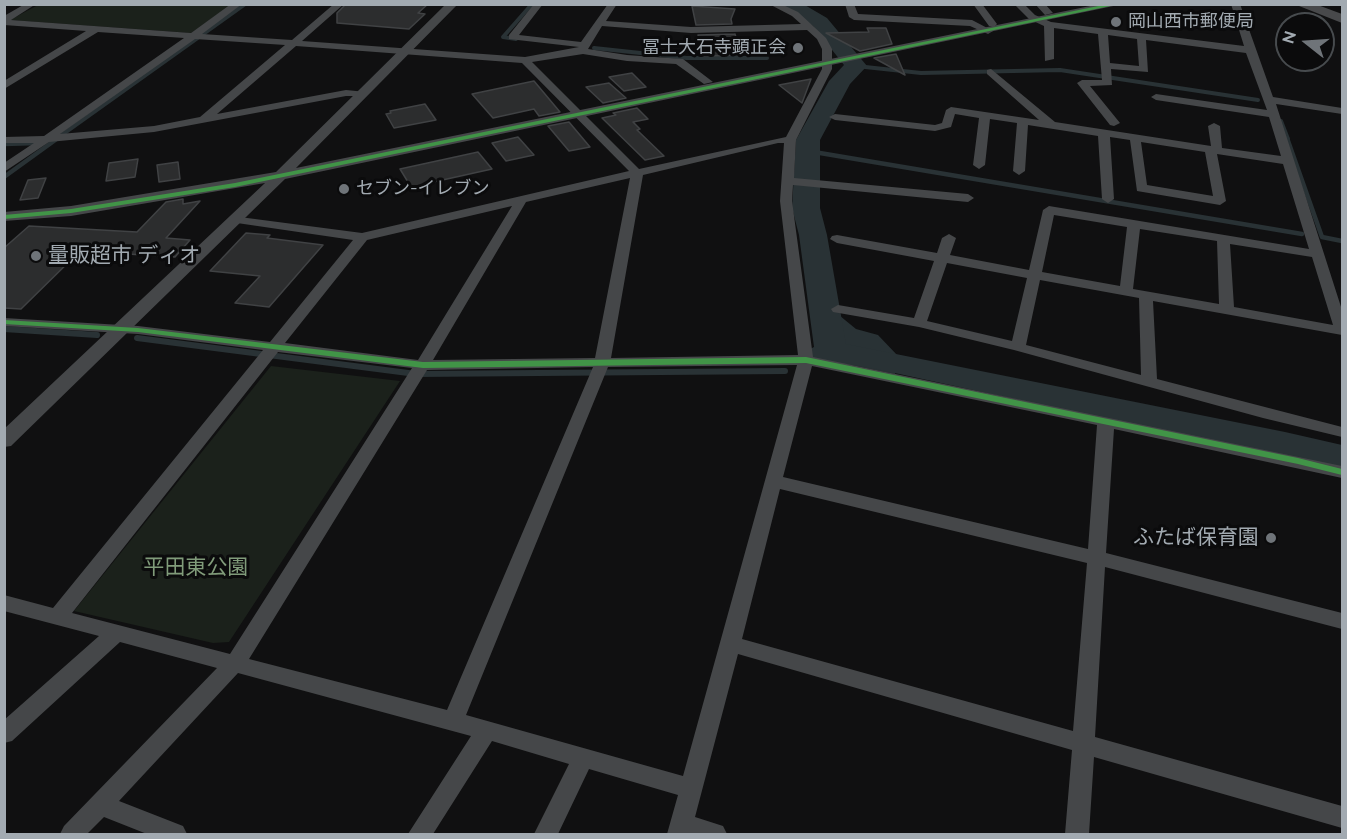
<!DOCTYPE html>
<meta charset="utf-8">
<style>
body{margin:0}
#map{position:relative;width:1347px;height:839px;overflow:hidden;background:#101011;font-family:Raleway,sans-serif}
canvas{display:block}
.frame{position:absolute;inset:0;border:6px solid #a2aab1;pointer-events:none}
.north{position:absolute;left:1275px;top:12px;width:60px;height:60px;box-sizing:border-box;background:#0b0b0c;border:2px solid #474b4e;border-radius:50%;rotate:287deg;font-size:16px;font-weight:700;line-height:24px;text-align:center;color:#a2aab1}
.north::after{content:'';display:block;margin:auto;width:21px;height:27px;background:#6f7479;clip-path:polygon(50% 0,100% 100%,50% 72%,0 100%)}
</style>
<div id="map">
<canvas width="1347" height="839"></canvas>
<div class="frame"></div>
<div class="north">N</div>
</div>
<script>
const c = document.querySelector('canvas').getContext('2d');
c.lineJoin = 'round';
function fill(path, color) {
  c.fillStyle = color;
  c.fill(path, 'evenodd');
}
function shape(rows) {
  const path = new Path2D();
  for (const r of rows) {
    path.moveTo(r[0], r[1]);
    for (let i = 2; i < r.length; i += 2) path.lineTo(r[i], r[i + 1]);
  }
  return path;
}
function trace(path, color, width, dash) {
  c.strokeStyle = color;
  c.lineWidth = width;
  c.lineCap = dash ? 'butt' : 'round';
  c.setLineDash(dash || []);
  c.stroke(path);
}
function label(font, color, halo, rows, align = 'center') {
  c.font = font + ' Raleway,"Noto Sans JP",sans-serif';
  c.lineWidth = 6;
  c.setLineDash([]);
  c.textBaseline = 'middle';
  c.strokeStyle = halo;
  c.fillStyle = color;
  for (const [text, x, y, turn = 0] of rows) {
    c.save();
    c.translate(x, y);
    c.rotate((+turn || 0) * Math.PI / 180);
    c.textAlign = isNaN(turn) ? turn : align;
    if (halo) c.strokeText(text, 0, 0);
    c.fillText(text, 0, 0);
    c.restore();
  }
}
fill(shape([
 [38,5,231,5,191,33,10,20],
 [271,366,400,381,229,642,213,643,74,611]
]), '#1b211b');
fill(shape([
 [811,310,834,311,856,329,878,335,898,356,895,374,828,360,815,354]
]), '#293235');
trace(shape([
 [516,39,503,37,532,4],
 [594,48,687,58,767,58],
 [856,66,921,73,1060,70,1258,100],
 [1281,121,1288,139],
 [56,139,245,4]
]), '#293235', 4);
trace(shape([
 [1287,138,1322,237,1342,241],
 [4,144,37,143],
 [808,151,1302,234],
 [4,177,58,138]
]), '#293235', 4.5);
trace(shape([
 [4,329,97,335],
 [137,338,416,374,785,371]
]), '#293235', 6);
fill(shape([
 [778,4,803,4,827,18,867,66,850,84,820,140,820,208,827,235,846,344,1285,432,1342,445,1342,470,867,367,836,363,820,367,808,364,803,357,808,350,814,347,799,235,792,208,796,140,829,81,844,65,813,26,778,4]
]), '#293235');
const building = shape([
 [346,4,428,4,418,13,425,14,409,29,337,23,337,13,346,4],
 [692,6,735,9,731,19,732,24,696,25,692,6],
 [867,28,886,28,892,44,860,51,826,33,869,32,867,28],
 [735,34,741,55,703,56,698,35,735,34],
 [896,54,905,75,874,58,896,54],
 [632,73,646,87,624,91,609,77,632,73],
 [811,79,802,103,779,85,811,79],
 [534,81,560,112,539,116,534,109,493,118,472,94,534,81],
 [609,83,626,98,603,103,586,87,609,83],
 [425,104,436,120,394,128,386,114,391,113,390,111,425,104],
 [637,108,648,119,633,122,640,129,637,130,664,156,645,160,602,118,616,115,613,113,637,108],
 [569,122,590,147,569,151,548,126,569,122],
 [518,137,534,155,506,161,492,143,518,137],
 [478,152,492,169,411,187,400,169,478,152],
 [138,159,135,177,106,181,109,163,138,159],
 [178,162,180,179,159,182,157,165,178,162],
 [46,178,38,198,20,200,28,180,46,178],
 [183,199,183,204,200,201,166,238,190,240,175,257,80,251,21,309,4,308,4,248,29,226,137,232,166,202,183,199],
 [246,233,270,235,267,238,323,245,269,307,235,303,260,276,210,271,246,233]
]);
fill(building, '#2c2d2e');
trace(building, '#404244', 1.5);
fill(shape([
 [25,4,36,4,11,20,191,33,231,4,242,4,202,34,292,40,334,4,344,4,302,41,525,57,579,47,509,39,509,35,534,4,543,4,519,35,581,42,608,4,617,4,606,21,691,27,801,24,792,16,769,4,781,4,798,12,826,38,832,49,832,69,796,140,794,178,968,194,974,198,968,202,793,185,792,201,813,357,1342,466,1342,478,1114,429,1106,553,1342,613,1342,629,1105,567,1095,737,1342,806,1342,828,1094,757,1089,834,1065,834,1072,750,738,654,695,817,723,826,727,834,667,834,678,795,589,769,558,834,534,834,569,764,492,741,433,834,408,834,471,736,238,673,119,801,183,826,187,834,147,834,104,817,87,834,60,834,64,826,217,668,120,642,12,741,4,743,4,720,99,636,4,611,4,595,53,608,263,350,138,334,4,326,4,318,138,326,270,342,353,240,237,223,231,219,232,216,362,233,629,171,522,63,296,46,217,114,346,90,366,92,366,96,346,96,154,132,49,142,4,172,4,163,34,143,4,143,4,137,44,136,184,38,98,32,4,89,4,81,86,31,4,25,4,16,25,4],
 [602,26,691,33,807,30,817,39,822,49,822,69,786,137,639,169,532,62,583,54,627,61,676,64,704,84,713,82,683,59,627,55,588,49,602,26],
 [195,39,285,45,200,117,154,126,60,134,195,39],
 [778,143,784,143,780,201,798,355,611,358,643,175,778,143],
 [630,178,595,358,433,360,526,202,630,178],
 [512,206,418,360,285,343,367,240,512,206],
 [278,352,412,368,230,654,72,613,278,352],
 [797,365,683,776,466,715,608,367,797,365],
 [812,366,1097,425,1088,549,783,477,812,366],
 [593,367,447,710,249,659,427,370,593,367],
 [780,489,1087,563,1073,731,742,639,780,489],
 [845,4,854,4,858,14,972,20,993,31,988,34,970,26,854,20,849,17,845,4],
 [973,4,982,4,997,24,995,26,989,26,973,4],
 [1014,4,1024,4,1035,15,1051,22,1244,46,1231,4,1240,4,1273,97,1342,108,1342,114,1276,104,1342,310,1342,335,1153,301,1157,379,1342,427,1342,437,1263,418,1014,350,919,327,833,312,831,309,838,305,914,318,934,261,837,243,830,239,832,236,837,235,937,253,942,238,949,234,956,238,950,255,1029,270,1043,210,1049,206,1309,249,1283,164,1217,154,1226,201,1220,205,1137,191,1130,140,1110,137,1114,199,1108,203,1102,199,1098,136,1028,125,1025,171,1019,175,1013,171,1017,123,990,119,985,165,979,169,973,165,979,118,955,114,951,127,935,131,835,120,829,117,835,114,935,125,942,123,946,110,951,107,1039,120,987,74,987,70,991,69,1055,122,1211,146,1208,126,1214,123,1220,126,1222,148,1281,156,1269,117,1156,100,1151,97,1156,94,1267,110,1246,53,1146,40,1148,72,1111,69,1112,85,1090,86,1120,123,1114,126,1110,125,1077,83,1082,80,1102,80,1098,34,1054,28,1054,59,1045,61,1044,26,1029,19,1014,4],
 [1108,35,1137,39,1139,66,1110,63,1108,35],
 [1141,142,1205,152,1213,196,1147,185,1141,142],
 [1054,215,1127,227,1120,286,1042,272,1054,215],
 [1140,229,1217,241,1219,304,1133,289,1140,229],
 [1230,244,1312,257,1333,325,1234,307,1230,244],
 [947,263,1027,278,1012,341,927,321,947,263],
 [1040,280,1139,298,1141,375,1026,345,1040,280],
 [1035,4,1045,4,1053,13,1045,15,1035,4]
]), '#454749');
fill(shape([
 [446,4,458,4,296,168,1100,4,1123,4,285,179,11,446,4,447,4,429,265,183,71,216,4,221,4,212,71,206,276,172,446,4]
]), '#454749');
fill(shape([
 [1294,4,1315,4,1342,14,1342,23,1294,4]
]), '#48494b');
fill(shape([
 [1108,4,1120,4,235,187,71,213,4,219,4,215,71,209,235,183,1108,4],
 [4,320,138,328,423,362,806,357,1298,458,1342,469,1342,475,1298,464,806,363,423,368,138,332,4,324,4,320]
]), '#419447');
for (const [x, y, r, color] of [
 [1116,22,6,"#6f7479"],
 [798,48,6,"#6f7479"],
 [344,189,6,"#6f7479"],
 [36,256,6,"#6f7479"],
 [1271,538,6,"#6f7479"]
]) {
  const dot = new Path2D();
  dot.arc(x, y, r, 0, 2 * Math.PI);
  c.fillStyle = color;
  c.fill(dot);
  trace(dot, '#0b0b0c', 2);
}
label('18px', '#a2aab1', '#0b0b0c', [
 ["岡山西市郵便局",1128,22],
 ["冨士大石寺顕正会",786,48,"right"],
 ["セブン-イレブン",356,189]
], 'left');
label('21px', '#a2aab1', '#0b0b0c', [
 ["量販超市 ディオ",48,256],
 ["ふたば保育園",1259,538,"right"]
], 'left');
label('21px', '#809b7a', '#0b0b0c', [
 ["平田東公園",196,568]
]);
</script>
